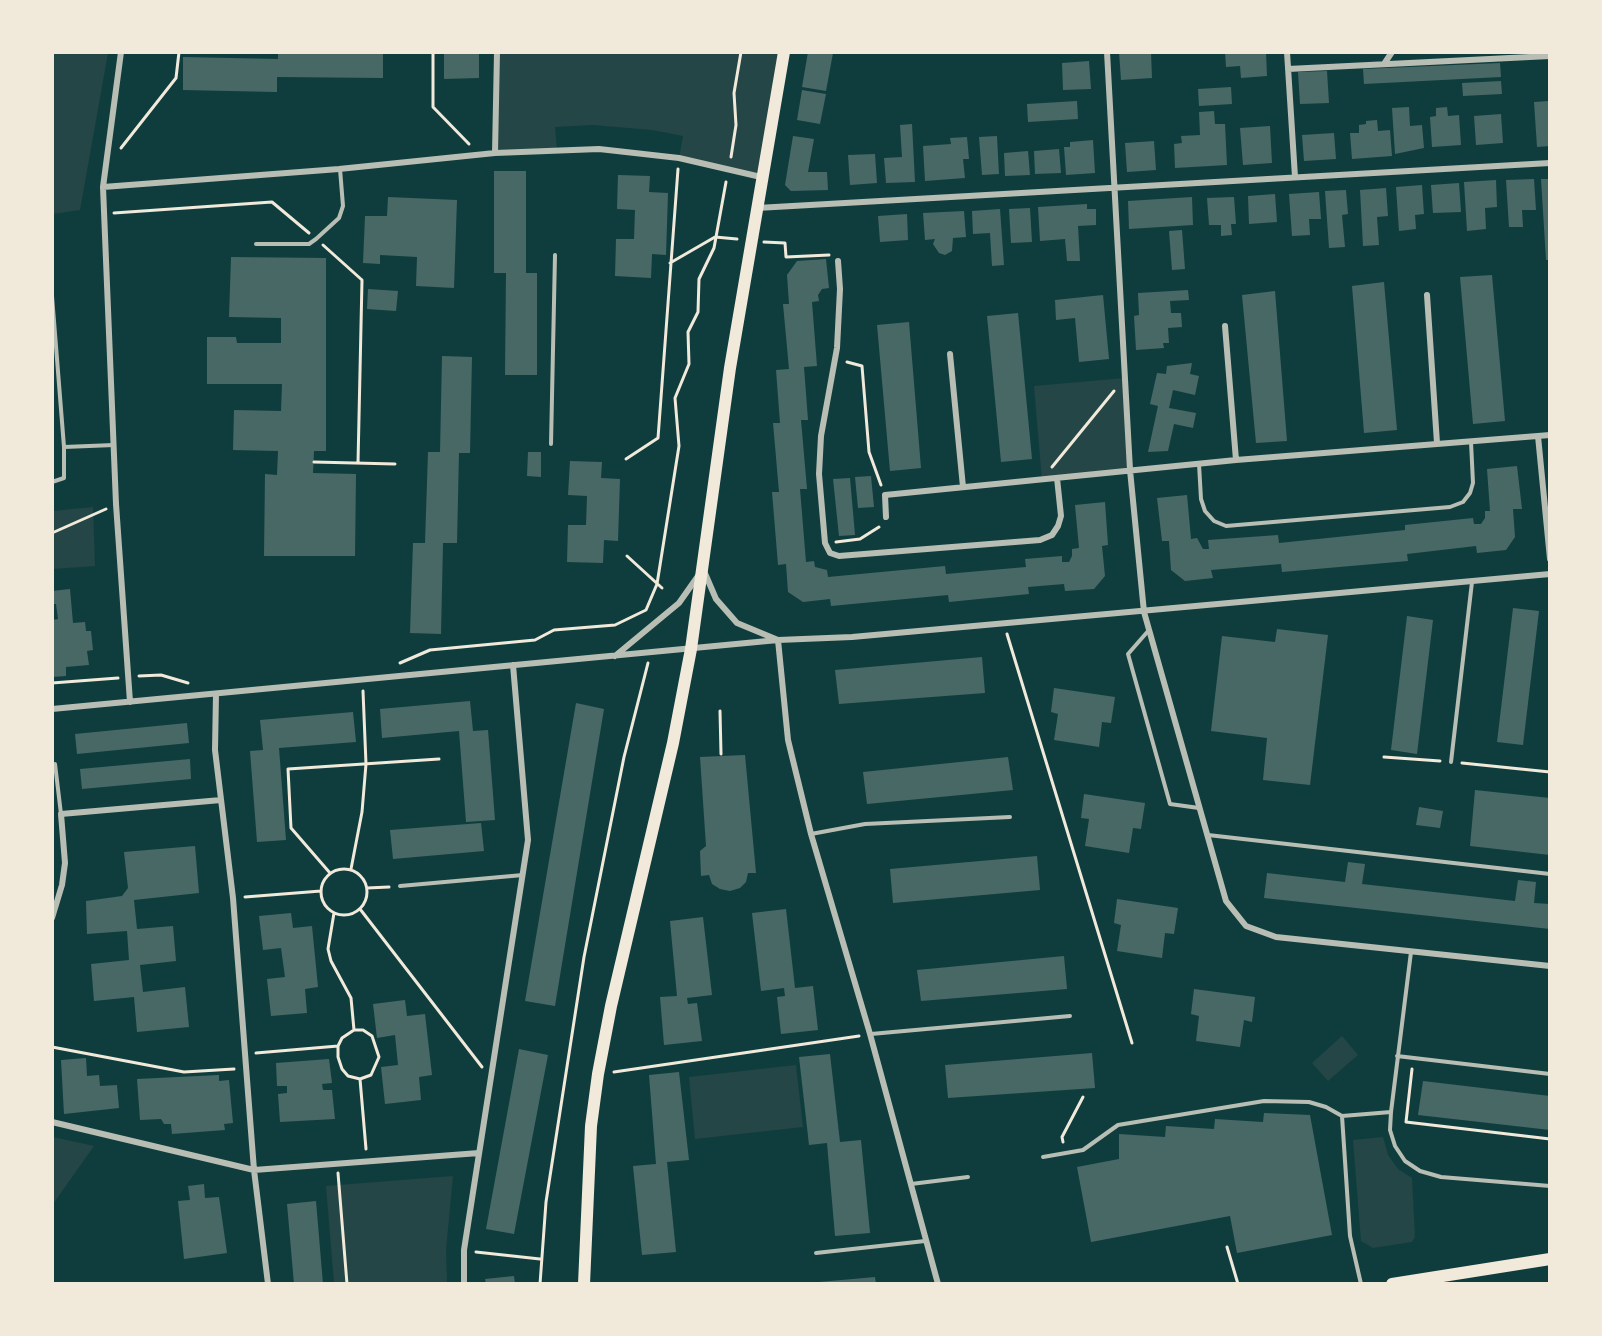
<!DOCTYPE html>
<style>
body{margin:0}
#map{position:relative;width:1602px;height:1336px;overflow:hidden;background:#0f3d3e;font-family:"Sofia Sans Condensed",sans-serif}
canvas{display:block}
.frame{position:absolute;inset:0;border:54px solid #f1e9da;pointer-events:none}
</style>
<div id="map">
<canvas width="1602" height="1336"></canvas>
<div class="frame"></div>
</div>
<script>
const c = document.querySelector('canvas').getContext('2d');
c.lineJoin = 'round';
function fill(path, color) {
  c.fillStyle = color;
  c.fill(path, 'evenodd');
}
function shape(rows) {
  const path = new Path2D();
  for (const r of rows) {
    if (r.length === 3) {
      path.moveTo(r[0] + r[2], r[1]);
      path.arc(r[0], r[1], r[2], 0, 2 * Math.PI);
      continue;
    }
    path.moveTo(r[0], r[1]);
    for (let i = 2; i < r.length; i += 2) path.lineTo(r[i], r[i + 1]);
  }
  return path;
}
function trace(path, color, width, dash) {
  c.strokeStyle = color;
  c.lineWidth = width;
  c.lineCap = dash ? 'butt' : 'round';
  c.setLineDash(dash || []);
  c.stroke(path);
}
fill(shape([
 [53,52,108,53,80,210,53,214],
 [497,53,784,53,761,177,679,158,683,136,652,130,593,125,555,127,557,150,495,153],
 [1125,378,1130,470,1042,480,1034,386],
 [93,507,95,566,53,569,53,511],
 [1342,1036,1358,1055,1328,1081,1312,1063],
 [796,1065,803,1127,695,1139,689,1077],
 [53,1137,94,1146,53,1204,52,1137],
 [1383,1137,1388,1155,1398,1169,1412,1178,1415,1237,1412,1242,1373,1248,1361,1241,1353,1140],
 [453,1176,446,1250,447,1283,334,1283,326,1186]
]), '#244646');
fill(shape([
 [278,52,383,52,383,78,277,77,277,92,183,90,183,57,278,59],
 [444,52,479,52,479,78,444,79],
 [808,52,833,53,826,91,802,87],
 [1119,52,1151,52,1152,78,1121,80],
 [1225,52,1266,52,1267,76,1241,78,1240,66,1226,67],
 [1089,61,1091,89,1063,90,1062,63],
 [1500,63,1501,77,1364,84,1363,69],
 [1327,71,1329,103,1300,104,1298,72],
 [1501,81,1502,94,1463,96,1462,83],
 [1231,87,1232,104,1199,106,1198,89],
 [802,90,826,94,820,124,797,120],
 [1077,101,1078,119,1028,122,1027,104],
 [1549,101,1550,146,1537,147,1534,102],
 [1409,107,1410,126,1422,125,1424,148,1395,154,1392,108],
 [1447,107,1448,116,1459,115,1461,145,1432,147,1430,117,1436,116,1436,108],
 [1214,111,1215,124,1225,124,1227,165,1175,168,1174,144,1182,143,1181,136,1200,135,1199,112],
 [1501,114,1503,143,1476,145,1474,116],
 [1377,120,1378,131,1390,130,1392,156,1352,159,1350,133,1359,133,1359,125,1366,124,1366,121],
 [912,124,915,182,886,183,884,158,902,157,900,125],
 [1270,126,1272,163,1243,165,1240,128],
 [1334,133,1336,159,1304,161,1302,135],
 [793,136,814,139,808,172,827,172,828,190,791,191,785,185],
 [997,136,999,174,982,175,979,137],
 [967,137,969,159,963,159,965,178,925,181,923,146,951,144,950,138],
 [1093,140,1095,173,1066,175,1064,147,1070,147,1070,142],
 [1154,141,1156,170,1127,172,1125,143],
 [1059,149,1061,173,1035,174,1034,151],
 [1028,151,1030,175,1005,176,1004,153],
 [875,154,877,183,850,185,848,155],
 [494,171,526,171,526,273,537,273,537,375,505,375,506,273,494,273],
 [618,175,650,176,649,192,668,193,666,255,652,254,651,278,615,276,616,239,634,239,635,210,617,209],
 [1534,179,1536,210,1522,210,1523,227,1509,227,1506,180],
 [1541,179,1550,179,1550,260,1546,260],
 [1496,180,1497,207,1485,208,1486,229,1467,231,1464,182],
 [1459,183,1461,212,1433,213,1431,185],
 [1422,185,1424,214,1415,215,1416,229,1399,231,1396,187],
 [1386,188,1388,216,1377,217,1379,245,1363,246,1360,190],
 [1346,190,1348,214,1342,215,1345,247,1329,248,1325,191],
 [1319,192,1321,219,1309,219,1310,235,1292,236,1289,194],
 [1275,194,1277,222,1249,224,1248,196],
 [388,197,457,200,454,288,416,286,417,257,380,255,380,264,363,263,365,216,387,216],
 [1192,197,1193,225,1129,229,1128,201],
 [1234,197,1236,224,1231,224,1232,235,1221,236,1221,225,1209,225,1207,198],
 [1087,204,1087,209,1096,209,1096,225,1078,226,1080,261,1067,261,1065,239,1040,241,1038,207],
 [1030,208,1032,242,1011,243,1009,209],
 [1000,209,1004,265,992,266,990,233,973,234,972,211],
 [964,211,966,237,953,238,952,251,945,255,939,253,933,244,935,239,925,240,923,213],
 [907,214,908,240,880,242,878,216],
 [1182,230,1185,269,1172,270,1169,231],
 [231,257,326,258,326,451,314,451,313,473,356,474,355,556,264,556,265,474,277,475,278,451,233,450,234,410,281,411,282,384,207,384,207,337,236,337,237,343,281,343,281,318,229,317],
 [826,259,829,288,822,289,818,295,819,301,812,302,817,366,804,367,808,420,801,420,807,489,800,489,806,562,814,561,815,567,827,570,828,577,945,566,946,574,1026,567,1025,559,1062,556,1062,562,1069,562,1072,556,1072,549,1079,548,1075,505,1105,502,1108,545,1102,546,1105,576,1094,589,1065,591,1064,584,1028,587,1029,594,949,602,948,595,831,606,830,599,803,602,788,592,786,564,778,565,772,492,779,492,773,423,780,423,776,370,789,369,783,304,789,304,787,275,797,261],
 [1492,275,1505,421,1473,424,1460,277],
 [1384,282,1397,430,1364,433,1352,286],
 [368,289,398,291,396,311,367,309],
 [1188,290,1189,300,1170,301,1171,313,1181,313,1182,327,1168,328,1169,343,1163,343,1164,348,1136,350,1134,316,1139,315,1138,293],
 [1275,291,1287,441,1256,443,1242,295],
 [1103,295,1109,359,1079,362,1075,318,1056,320,1055,300],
 [1018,313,1032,459,1001,462,987,316],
 [909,322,921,468,890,471,877,325],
 [442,356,472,357,470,453,459,453,457,543,443,543,441,634,410,633,413,543,425,543,428,452,440,452],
 [1192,363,1190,374,1199,376,1195,395,1173,390,1169,408,1196,413,1193,428,1174,424,1168,451,1148,452,1158,406,1150,404,1157,373,1166,374,1167,366],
 [528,452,541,452,541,477,527,476],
 [570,461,602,462,601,478,620,479,618,541,604,540,603,563,567,562,568,525,586,525,587,496,568,495],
 [1517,466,1522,509,1513,509,1515,537,1506,550,1477,553,1476,546,1407,554,1408,561,1282,572,1281,564,1211,570,1213,578,1185,581,1171,570,1169,541,1162,541,1157,498,1187,495,1191,539,1197,538,1203,549,1209,549,1208,540,1278,535,1279,543,1405,530,1405,525,1473,518,1474,524,1481,524,1485,518,1485,511,1490,511,1487,469],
 [871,476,874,507,858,508,855,477],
 [850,478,855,535,839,536,833,479],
 [70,589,73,623,85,622,86,631,91,631,93,650,87,651,89,665,66,667,66,676,52,677,52,620,58,619,56,604,52,604,52,591],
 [1513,608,1539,611,1523,745,1497,742],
 [1407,616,1433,620,1417,754,1391,750],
 [1277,629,1328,635,1310,785,1263,780,1267,738,1211,731,1222,636,1275,642],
 [982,657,985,693,839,704,835,670],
 [1054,688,1115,697,1111,723,1102,722,1099,747,1054,740,1058,714,1051,712],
 [470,701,473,731,488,730,495,820,466,822,459,731,382,738,380,709],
 [576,703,604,709,555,1006,525,1001],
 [353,712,356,742,279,748,286,840,257,842,250,751,263,750,260,720],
 [187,723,189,743,77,754,75,734],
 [745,755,756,873,748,873,746,882,740,888,730,891,720,889,712,884,709,875,701,876,700,851,706,846,700,757],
 [1008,757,1013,790,867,804,863,772],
 [190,759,191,779,82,789,80,769],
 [1475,790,1550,798,1550,855,1470,846],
 [1084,794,1145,803,1141,829,1133,828,1129,853,1085,846,1089,819,1081,818],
 [1419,807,1443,811,1440,828,1416,825],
 [481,823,484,851,393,859,390,830],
 [195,846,199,893,134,900,137,929,173,926,176,961,140,965,143,992,185,987,189,1027,137,1032,134,997,94,1001,91,964,129,960,127,931,87,934,86,901,122,896,128,888,124,852],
 [1037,856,1040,890,893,903,890,869],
 [1348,862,1365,864,1362,884,1515,901,1518,880,1536,882,1534,903,1550,904,1550,929,1264,898,1267,873,1345,882],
 [1117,899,1178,908,1174,934,1165,933,1162,958,1117,951,1121,925,1114,923],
 [786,909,795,988,813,986,818,1030,781,1034,777,997,785,996,784,988,761,991,752,913],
 [291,913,293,928,312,926,318,987,305,989,307,1013,271,1016,267,979,285,977,281,948,263,950,259,916],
 [703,917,712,995,687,998,688,1004,697,1003,702,1041,664,1045,660,997,677,996,670,921],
 [1064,956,1067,989,921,1001,917,970],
 [1194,989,1255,997,1252,1022,1244,1020,1240,1047,1196,1041,1199,1016,1191,1014],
 [405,1000,407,1016,425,1014,432,1075,419,1077,421,1100,385,1104,381,1067,398,1065,395,1035,377,1038,373,1004],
 [519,1049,548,1055,514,1234,486,1229],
 [1092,1053,1095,1088,948,1098,945,1065],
 [830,1054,840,1142,861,1140,870,1233,835,1236,827,1143,809,1145,799,1057],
 [86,1058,87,1076,99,1075,100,1086,117,1085,119,1108,64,1114,61,1060],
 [329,1059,332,1083,322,1084,323,1090,332,1090,335,1119,280,1122,278,1094,287,1093,287,1086,277,1086,276,1063],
 [679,1072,689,1160,667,1162,676,1252,642,1255,633,1166,656,1164,649,1075],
 [219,1075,219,1081,229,1080,233,1123,224,1124,225,1130,172,1134,171,1124,164,1124,161,1119,140,1120,137,1079],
 [1423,1081,1550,1096,1550,1130,1418,1115],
 [1264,1113,1310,1115,1332,1235,1237,1253,1230,1216,1091,1242,1077,1167,1119,1159,1119,1134,1165,1137,1166,1126,1214,1129,1215,1119,1263,1122],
 [204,1184,205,1198,219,1197,227,1253,184,1259,178,1201,190,1200,188,1186],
 [316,1201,323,1284,294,1284,287,1204],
 [514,1276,515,1284,486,1284,485,1279],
 [875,1277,876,1284,819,1284,819,1282]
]), '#486865');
trace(shape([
 [433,52,433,107,469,144],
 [121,148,176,78,179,52],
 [731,157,736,125,734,93,741,52],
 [114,213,272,202,309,233],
 [764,242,785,243,786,257,829,255],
 [323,245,362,280,358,463],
 [670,263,715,237,737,239],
 [847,362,862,366,869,452,881,485],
 [626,459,658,438,678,169],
 [314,462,395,464],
 [1052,467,1114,391],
 [52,533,106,509],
 [836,542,860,539,879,527],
 [627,556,662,588],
 [1007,634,1132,1043],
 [400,663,430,650,535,640,554,630,615,625,646,610,657,584,679,446,675,398,689,364,688,332,698,312,699,279,714,248,726,182],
 [139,676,161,675,188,683],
 [52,683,118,678],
 [720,711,721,754],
 [1384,757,1440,761],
 [1462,763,1550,772],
 [344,892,23],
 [351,869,362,812,366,764,363,691],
 [330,873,291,828,288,769,439,759],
 [367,888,389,887],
 [245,897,321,891],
 [360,909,482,1067],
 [334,913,328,949,331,961,351,998,354,1030],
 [354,1030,363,1030,372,1036,379,1057,371,1075,360,1079,348,1076,342,1069,338,1057,338,1046,342,1038,354,1030],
 [52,1047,184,1072,234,1069],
 [256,1053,338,1046],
 [1412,1069,1406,1122,1550,1139],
 [614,1072,859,1036],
 [360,1079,366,1149],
 [1063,1142,1062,1137,1083,1097],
 [338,1173,347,1284],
 [1227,1247,1238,1284],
 [476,1252,540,1259],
 [540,1284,546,1202,584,957,624,757,648,663]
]), '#f1e9da', 3);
trace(shape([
 [256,244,309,244,316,239,339,218,343,206,340,169],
 [52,296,64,447],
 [551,444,555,255],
 [1199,464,1201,499,1205,511,1214,521,1226,526,1450,507,1463,502,1470,493,1473,483,1471,442],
 [52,482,64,478,64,447,114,445],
 [1149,630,1128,654,1170,804,1199,808],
 [1451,762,1472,582],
 [55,764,61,814],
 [811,834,865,824,1010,817],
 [1208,835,1550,874],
 [400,886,523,875],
 [1411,952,1391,1112,1390,1130,1395,1146,1405,1161,1420,1171,1441,1177,1550,1186],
 [871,1034,1070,1016],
 [1397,1056,1550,1074],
 [1342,1116,1391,1112],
 [1043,1157,1083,1150,1118,1125,1264,1101,1309,1102,1326,1107,1342,1116,1350,1236,1361,1284],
 [911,1184,968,1177],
 [816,1253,925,1241]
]), '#b8beb3', 4);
trace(shape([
 [121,52,103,187,116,504,130,702],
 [1107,52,1130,470,1144,612,1226,901,1246,926,1276,937,1550,966],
 [1287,52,1295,177],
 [1384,64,1392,52],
 [1288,69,1550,56],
 [495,153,497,52],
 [103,187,339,169,495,153,599,149,679,158,761,177],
 [757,208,1550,163],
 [838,261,840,289,837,348,821,436,819,474,825,543,830,553,839,556,1040,540,1052,535,1058,526,1061,516,1057,478],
 [1427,295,1437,443],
 [1225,326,1236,460],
 [950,354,963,487],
 [1538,436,1550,559],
 [886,517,885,495,1236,460,1550,435],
 [704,571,716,599,737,623,778,640],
 [778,640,788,740,811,834,870,1034,938,1284],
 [615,656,679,603,698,576],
 [216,694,215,750,233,898,254,1170,268,1284],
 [52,709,778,640,852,637,1550,574],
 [52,918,62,885,65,863,61,814,221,800],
 [52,1122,254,1170,479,1153],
 [464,1284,464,1250,528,840,513,665]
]), '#b8beb3', 6);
trace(shape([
 [584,1284,591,1126,598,1074,611,1006,673,743,691,649,730,368,784,52],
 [1392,1284,1550,1259]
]), '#f1e9da', 12);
</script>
